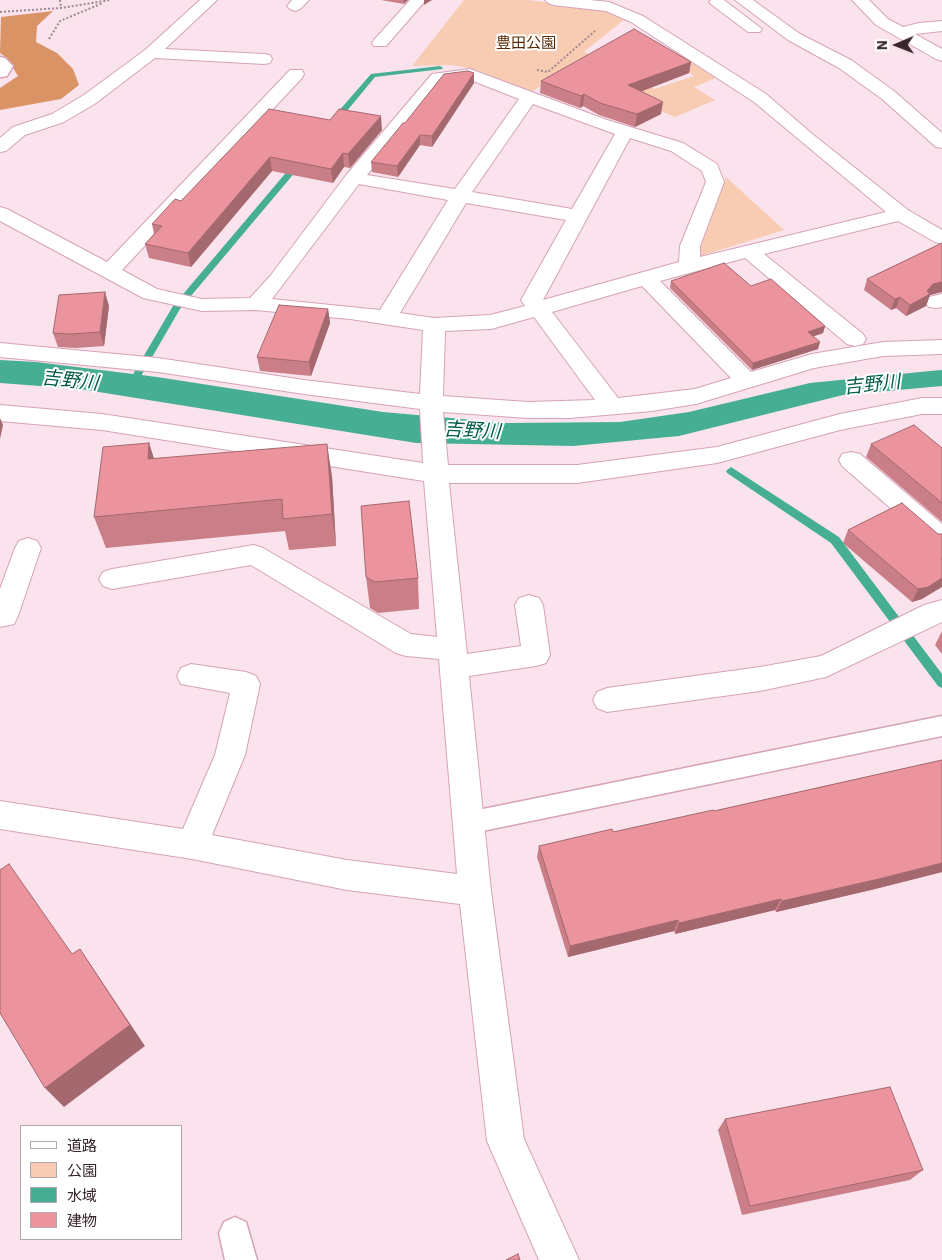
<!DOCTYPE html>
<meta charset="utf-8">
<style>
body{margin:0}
#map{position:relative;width:942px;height:1260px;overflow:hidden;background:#fae3ec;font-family:"IBM Plex Sans","Noto Sans JP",sans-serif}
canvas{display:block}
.legend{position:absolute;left:20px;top:1125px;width:162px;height:115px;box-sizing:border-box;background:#fff;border:1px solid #b0a8ab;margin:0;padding:6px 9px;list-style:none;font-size:15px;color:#39252d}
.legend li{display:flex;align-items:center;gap:10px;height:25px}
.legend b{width:25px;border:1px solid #b0a8ab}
.north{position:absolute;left:872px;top:20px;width:50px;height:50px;-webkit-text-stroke:4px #fff;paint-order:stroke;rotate:269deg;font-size:14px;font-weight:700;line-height:20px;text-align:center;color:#39252d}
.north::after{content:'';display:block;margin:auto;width:18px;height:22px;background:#39252d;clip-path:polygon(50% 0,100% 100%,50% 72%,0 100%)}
</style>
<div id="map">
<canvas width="942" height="1260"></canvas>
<ul class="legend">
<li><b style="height:6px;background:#fff"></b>道路</li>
<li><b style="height:14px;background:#f8ccb2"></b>公園</li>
<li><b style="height:14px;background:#46af93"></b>水域</li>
<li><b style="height:14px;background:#eb949e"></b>建物</li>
</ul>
<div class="north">N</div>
</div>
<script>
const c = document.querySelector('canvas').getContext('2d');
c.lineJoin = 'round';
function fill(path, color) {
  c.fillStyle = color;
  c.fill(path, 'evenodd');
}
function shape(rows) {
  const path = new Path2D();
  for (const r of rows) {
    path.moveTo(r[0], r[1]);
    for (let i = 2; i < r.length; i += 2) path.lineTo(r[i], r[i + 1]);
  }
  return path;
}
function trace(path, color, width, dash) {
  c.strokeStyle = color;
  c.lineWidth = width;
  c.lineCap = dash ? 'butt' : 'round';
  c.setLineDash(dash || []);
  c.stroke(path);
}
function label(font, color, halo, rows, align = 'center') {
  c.font = font + ' "IBM Plex Sans","Noto Sans JP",sans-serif';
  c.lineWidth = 4;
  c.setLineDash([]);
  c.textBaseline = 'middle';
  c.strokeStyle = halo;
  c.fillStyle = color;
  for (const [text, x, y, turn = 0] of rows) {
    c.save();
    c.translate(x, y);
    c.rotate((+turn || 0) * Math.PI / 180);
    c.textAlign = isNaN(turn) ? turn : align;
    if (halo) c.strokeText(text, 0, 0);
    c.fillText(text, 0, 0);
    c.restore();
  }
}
fill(shape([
 [464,0,528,0,607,10,626,18,584,52,615,64,570,69,531,92,477,70,453,65,412,66],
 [685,58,716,78,694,87,715,100,675,117,605,89,620,67,654,89,694,76,675,61],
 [726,177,784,230,700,256,701,246]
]), '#f8ccb2');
fill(shape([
 [53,11,37,26,36,42,57,53,73,69,79,85,61,99,0,110,0,88,18,76,7,58,0,53,1,17]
]), '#da9365');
fill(shape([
 [0,360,36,362,157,377,383,412,507,423,620,422,689,412,810,383,930,371,942,370,942,386,843,395,679,436,573,446,416,443,80,389,0,383]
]), '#46af93');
fill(shape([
 [440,66,443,68,442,69,375,77,337,123,330,121,371,74,440,66],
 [295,162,302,164,180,309,133,390,127,390,125,388,173,306,295,162],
 [731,467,839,537,942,674,942,688,938,686,831,543,727,473,726,471,731,467]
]), '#46af93');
const service = shape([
 [0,57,5,58,13,66,7,76,2,77,0,77,0,57],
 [942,716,942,736,468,834,459,831,455,823,459,815,468,812,942,716],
 [235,1217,246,1222,257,1260,225,1260,219,1233,224,1222,235,1217]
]);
const minor = shape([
 [200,0,217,0,165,49,264,54,270,55,272,59,270,63,264,64,155,58,96,103,64,122,25,135,6,151,0,152,0,138,13,127,52,114,84,95,145,50,200,0],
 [292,0,309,0,300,9,295,11,290,9,287,6,292,0],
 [410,0,426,0,386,46,374,46,372,43,374,40,410,0],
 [545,0,590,0,609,2,643,16,766,94,811,133,908,210,942,230,942,244,935,242,898,221,764,254,863,334,866,339,863,344,855,346,847,344,745,258,660,281,751,372,812,354,883,342,942,340,942,354,883,356,814,368,696,404,652,411,570,418,528,418,443,412,448,465,577,465,717,447,840,414,922,398,942,398,942,414,922,414,840,430,717,463,577,483,449,483,467,654,521,646,515,605,519,598,529,595,539,598,543,605,550,655,546,663,536,666,469,676,491,891,524,1139,579,1260,539,1260,487,1141,460,904,347,890,192,859,0,829,0,801,183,829,215,755,230,693,181,684,177,676,181,668,191,664,246,672,256,676,260,684,245,755,212,835,347,860,457,874,439,659,406,656,396,653,251,565,112,589,103,586,99,579,103,572,112,569,254,545,263,548,411,634,437,637,424,481,102,430,0,421,0,405,102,414,423,463,420,409,304,394,158,372,0,357,0,343,158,358,304,380,420,394,423,330,350,319,256,310,202,311,143,298,0,221,0,207,7,209,107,262,290,70,302,70,304,74,302,78,122,270,157,289,202,299,250,298,271,275,347,174,432,74,470,69,607,120,683,143,717,164,724,182,700,246,700,257,886,212,754,102,631,22,606,11,553,5,548,3,545,0],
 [468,79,519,99,455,189,367,175,443,82,468,79],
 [533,104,615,134,572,209,472,192,533,104],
 [630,138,671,151,702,171,706,182,680,246,679,262,543,300,630,138],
 [359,184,448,200,380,310,272,299,359,184],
 [466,203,566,220,521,300,525,306,490,315,434,318,400,313,466,203],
 [642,286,731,378,695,389,618,398,552,312,642,286],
 [534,317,595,400,528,402,443,396,445,331,491,329,534,317],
 [711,0,724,0,762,29,760,32,748,32,712,5,709,2,711,0],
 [735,0,753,0,800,34,851,60,894,91,942,133,942,148,936,147,882,99,839,68,788,40,735,0],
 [852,0,869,0,888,19,903,27,919,23,942,21,942,31,915,34,942,49,942,61,936,59,876,25,852,0],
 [942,294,942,307,936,308,929,307,925,302,929,297,942,294],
 [851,452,860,454,942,524,942,547,933,545,842,466,839,460,842,454,851,452],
 [28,538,37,541,41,548,18,616,14,624,0,627,0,589,15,548,19,541,28,538],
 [942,600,942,622,826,677,760,691,607,712,597,708,593,700,597,692,607,688,760,667,821,656,924,605,942,600]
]);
trace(service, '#d6a2b7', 3);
trace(minor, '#d6a2b7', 2);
trace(shape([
 [60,0,61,8],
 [0,12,61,8,111,0],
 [49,39,60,21,103,3],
 [537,70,548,72,595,31]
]), '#9d8890', 2, [2, 2]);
fill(service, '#fff');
fill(minor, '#fff');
fill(shape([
 [381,0,408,0,404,4],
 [691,62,689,73,642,91,661,114,635,127,599,115,583,106,580,108,540,93,541,81],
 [474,73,474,83,432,147,420,145,398,177,372,172,371,162,405,123],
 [330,120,382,130,350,168,344,167,333,183,272,171,191,267,149,258,145,244,154,234,152,224,181,201],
 [942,243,942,293,942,292,930,295,926,306,906,316,896,308,891,310,864,290,867,279],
 [671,281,751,286,825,326,823,333,814,336,818,349,752,370,670,288],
 [109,306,104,346,76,348,58,347,53,333],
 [328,309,330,323,311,376,260,371,257,357],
 [149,443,154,459,332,476,336,546,289,550,285,531,106,548,94,517],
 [871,444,942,448,942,522,866,457],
 [902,503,922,599,912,602,843,543,848,530],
 [366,577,418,578,419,609,378,613,370,608],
 [942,631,942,654,935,645],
 [942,760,942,872,871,890,776,912,775,910,675,934,674,931,568,957,537,857,539,846,613,832,714,811],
 [725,1119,923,1170,910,1180,742,1215,718,1130]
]), '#ca7f88');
fill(shape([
 [404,0,408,0,404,4],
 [424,0,432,0,424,5],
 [691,62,689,73,627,97,628,85],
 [474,73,474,83,432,147,432,136],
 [584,94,583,106,580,108,581,96],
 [663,102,661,114,635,127,637,114],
 [381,116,382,130,350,168,348,154],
 [420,135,420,145,398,177,397,166],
 [343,153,344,167,333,183,331,169],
 [270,157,272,171,191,267,188,253],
 [942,282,942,292,930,295,926,306,906,316,910,305,927,291,933,284],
 [105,292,109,306,104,346,100,332],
 [900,297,896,308,891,310,895,299],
 [328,309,330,323,311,376,309,362],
 [825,326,823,333,806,339,808,332],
 [820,342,818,349,752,370,753,363],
 [0,418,3,425,0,439],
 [149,443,159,475,148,459],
 [327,444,332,476,336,546,332,514],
 [942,578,942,587,922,599,912,602,918,589],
 [942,863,942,872,871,890,776,912,782,901],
 [781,899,775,910,675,934,679,923],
 [678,920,674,931,568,957,570,946],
 [80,949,145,1046,64,1107,45,1088]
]), '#a4686f');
const building = shape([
 [634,29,691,62,628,85,663,102,637,114,600,103,584,94,581,96,541,81,634,29],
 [468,71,474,73,432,136,420,135,397,166,371,162,403,123,405,123,444,74,468,71],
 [269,109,330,120,339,109,381,116,348,154,343,153,331,169,270,157,188,253,145,244,162,226,152,224,175,199,181,201,269,109],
 [942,243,942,282,933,284,927,291,930,294,910,305,900,297,895,299,867,279,942,243],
 [724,263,751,286,771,279,825,326,808,332,820,342,753,363,671,281,724,263],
 [105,292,100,332,71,334,53,333,59,295,105,292],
 [279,305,328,309,309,362,257,357,279,305],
 [914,425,942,448,942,503,871,444,914,425],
 [149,443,148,459,327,444,332,514,283,519,282,499,94,517,103,447,149,443],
 [409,501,418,578,375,582,366,577,361,506,409,501],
 [902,503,938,534,942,534,942,558,941,559,942,559,942,578,928,587,918,589,848,530,902,503],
 [942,760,942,863,879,879,782,901,781,899,679,923,678,920,570,946,539,846,612,829,613,832,713,810,714,811,942,760],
 [9,864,72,954,80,949,130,1025,45,1088,0,1013,0,870,9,864],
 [890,1087,923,1170,750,1206,725,1119,890,1087],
 [518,1254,520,1260,506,1260,518,1254]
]);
fill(building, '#eb949e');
trace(building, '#a4686f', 1);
label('15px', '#582a06', '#fff', [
 ["豊田公園",526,44]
]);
label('italic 19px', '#005b49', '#fff', [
 ["吉野川",70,381,6],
 ["吉野川",872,385,-6],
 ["吉野川",472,431,3]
]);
</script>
